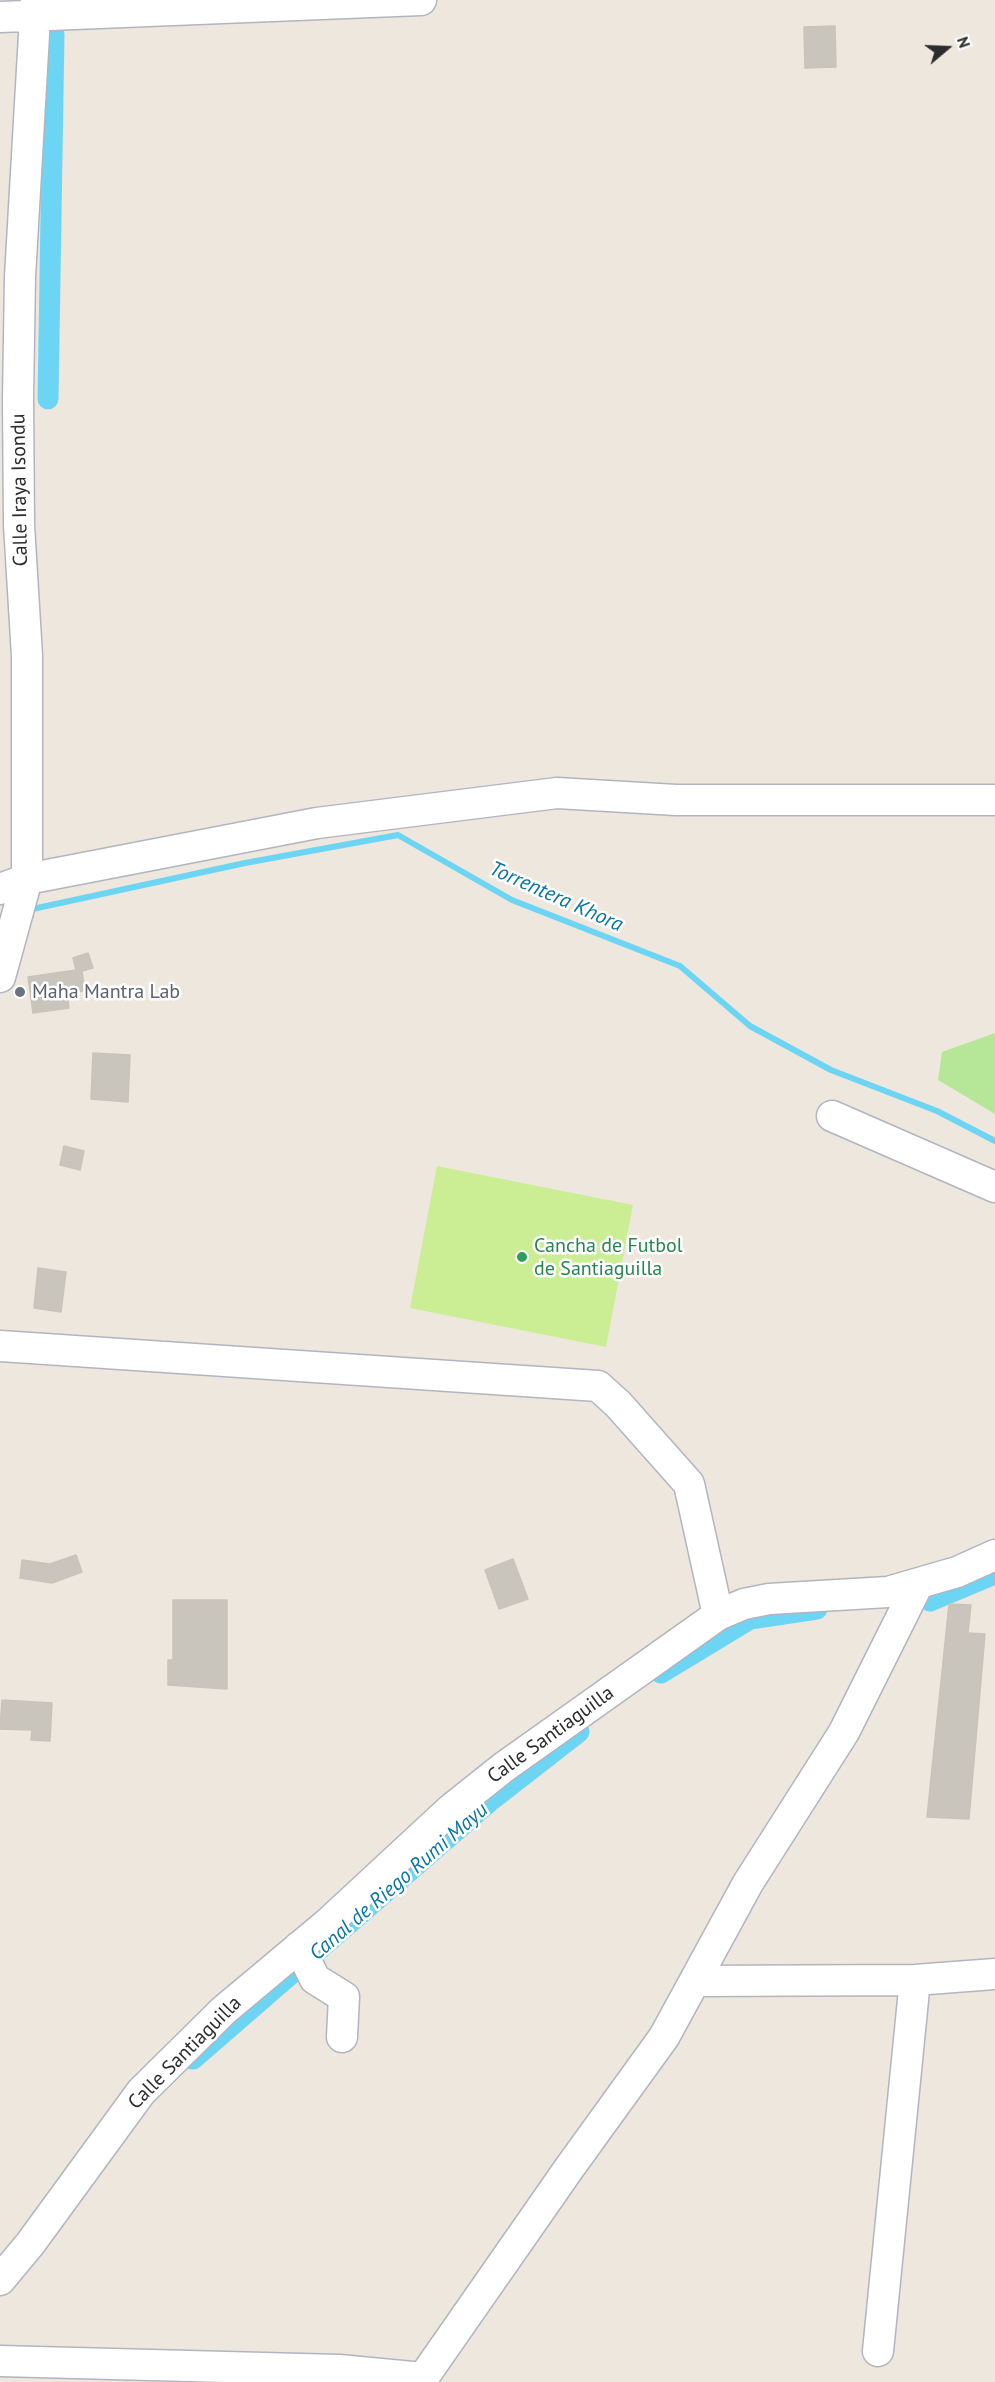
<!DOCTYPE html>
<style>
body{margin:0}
#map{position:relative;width:995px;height:2382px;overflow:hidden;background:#eee7de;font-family:"PT Sans",sans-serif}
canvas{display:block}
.north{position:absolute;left:917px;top:18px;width:60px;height:60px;-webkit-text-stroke:4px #fff;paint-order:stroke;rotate:71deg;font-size:16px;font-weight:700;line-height:24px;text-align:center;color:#2c2c2c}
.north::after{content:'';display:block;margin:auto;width:21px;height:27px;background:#2c2c2c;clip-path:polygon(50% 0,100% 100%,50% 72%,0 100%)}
</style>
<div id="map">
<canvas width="995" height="2382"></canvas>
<div class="north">N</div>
</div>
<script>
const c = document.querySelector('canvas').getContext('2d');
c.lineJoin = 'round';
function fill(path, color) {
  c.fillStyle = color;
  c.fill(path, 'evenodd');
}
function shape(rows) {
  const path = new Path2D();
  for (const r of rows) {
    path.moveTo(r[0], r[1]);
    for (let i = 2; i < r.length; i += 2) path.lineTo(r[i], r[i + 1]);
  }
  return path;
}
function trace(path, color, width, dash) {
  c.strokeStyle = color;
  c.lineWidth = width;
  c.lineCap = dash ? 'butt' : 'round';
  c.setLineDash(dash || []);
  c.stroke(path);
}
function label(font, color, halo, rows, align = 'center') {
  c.font = font + ' "PT Sans",sans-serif';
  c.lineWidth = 5;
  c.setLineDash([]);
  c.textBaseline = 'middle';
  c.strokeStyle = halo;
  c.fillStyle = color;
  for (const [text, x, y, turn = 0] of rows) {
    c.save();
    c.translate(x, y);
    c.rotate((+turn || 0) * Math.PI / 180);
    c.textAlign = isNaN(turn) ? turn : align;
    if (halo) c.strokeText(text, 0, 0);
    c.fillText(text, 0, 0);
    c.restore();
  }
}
fill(shape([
 [995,1033,995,1114,938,1080,942,1052]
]), '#b6e799');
fill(shape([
 [437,1166,633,1205,606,1347,410,1308]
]), '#cbee94');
trace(shape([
 [28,910,245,863,398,835,512,900,680,966,750,1026,831,1070,937,1111,995,1141]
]), '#6dd5f4', 6);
trace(shape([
 [48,399,54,34],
 [930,1601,995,1574],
 [661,1673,750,1619,817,1609],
 [193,2059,489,1802,579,1732]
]), '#6dd5f4', 21);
const building = shape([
 [835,26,836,67,805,68,804,27,835,26],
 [88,953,93,968,82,971,85,991,67,993,69,1008,33,1013,28,977,76,970,73,958,88,953],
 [93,1053,130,1055,128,1102,91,1099,93,1053],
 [64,1146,84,1151,80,1170,60,1165,64,1146],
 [38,1268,66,1272,61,1312,34,1308,38,1268],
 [76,1555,82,1572,52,1583,20,1578,22,1560,50,1564,76,1555],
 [513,1559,528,1599,499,1609,485,1570,513,1559],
 [173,1600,227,1600,227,1689,168,1685,168,1660,173,1660,173,1600],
 [949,1604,971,1605,968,1633,985,1634,969,1819,927,1817,949,1604],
 [2,1700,52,1703,50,1741,31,1740,32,1730,0,1729,2,1700]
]);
fill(building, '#c9c5bc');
trace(building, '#cac3b7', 1.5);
const minor = shape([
 [0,17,421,0],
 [0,889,27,879,317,823,557,793,676,800,995,800],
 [0,977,27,879,27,656,19,525,18,399,20,277,36,0],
 [832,1116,995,1187],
 [0,1346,598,1386,618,1404,689,1484,718,1615],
 [299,1947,315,1979,344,1997,342,2037],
 [697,1981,915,1980,995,1974],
 [0,2280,30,2244,141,2092,223,2011,327,1924,450,1810,504,1767,718,1615,744,1604,769,1599,888,1592,957,1572,995,1555],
 [878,2351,915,1980],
 [0,2361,339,2370,423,2378],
 [423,2382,423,2378,570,2167,664,2037,748,1883,844,1732,918,1584]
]);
trace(minor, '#b2b5c0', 33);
trace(minor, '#fff', 30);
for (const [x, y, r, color] of [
 [20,992,6,"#6b7280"],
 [522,1257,6,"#2e9e5b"]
]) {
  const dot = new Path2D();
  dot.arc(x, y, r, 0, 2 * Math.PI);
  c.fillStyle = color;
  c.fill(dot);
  trace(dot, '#fff', 2);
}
label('20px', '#2c2c2c', '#fff', [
 ["Calle Iraya Isondu",20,490,-91],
 ["Calle Santiaguilla",551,1735,-36],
 ["Calle Santiaguilla",185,2053,-45]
]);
label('20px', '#5b616d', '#fff', [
 ["Maha Mantra Lab",32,992]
], 'left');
label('20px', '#27864d', '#fff', [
 ["Cancha de Futbol",534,1246],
 ["de Santiaguilla",534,1269]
], 'left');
label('italic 21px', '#0875a5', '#fff', [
 ["Torrentera Khora",556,897,24],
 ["Canal de Riego Rumi Mayu",399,1882,-41]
]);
</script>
